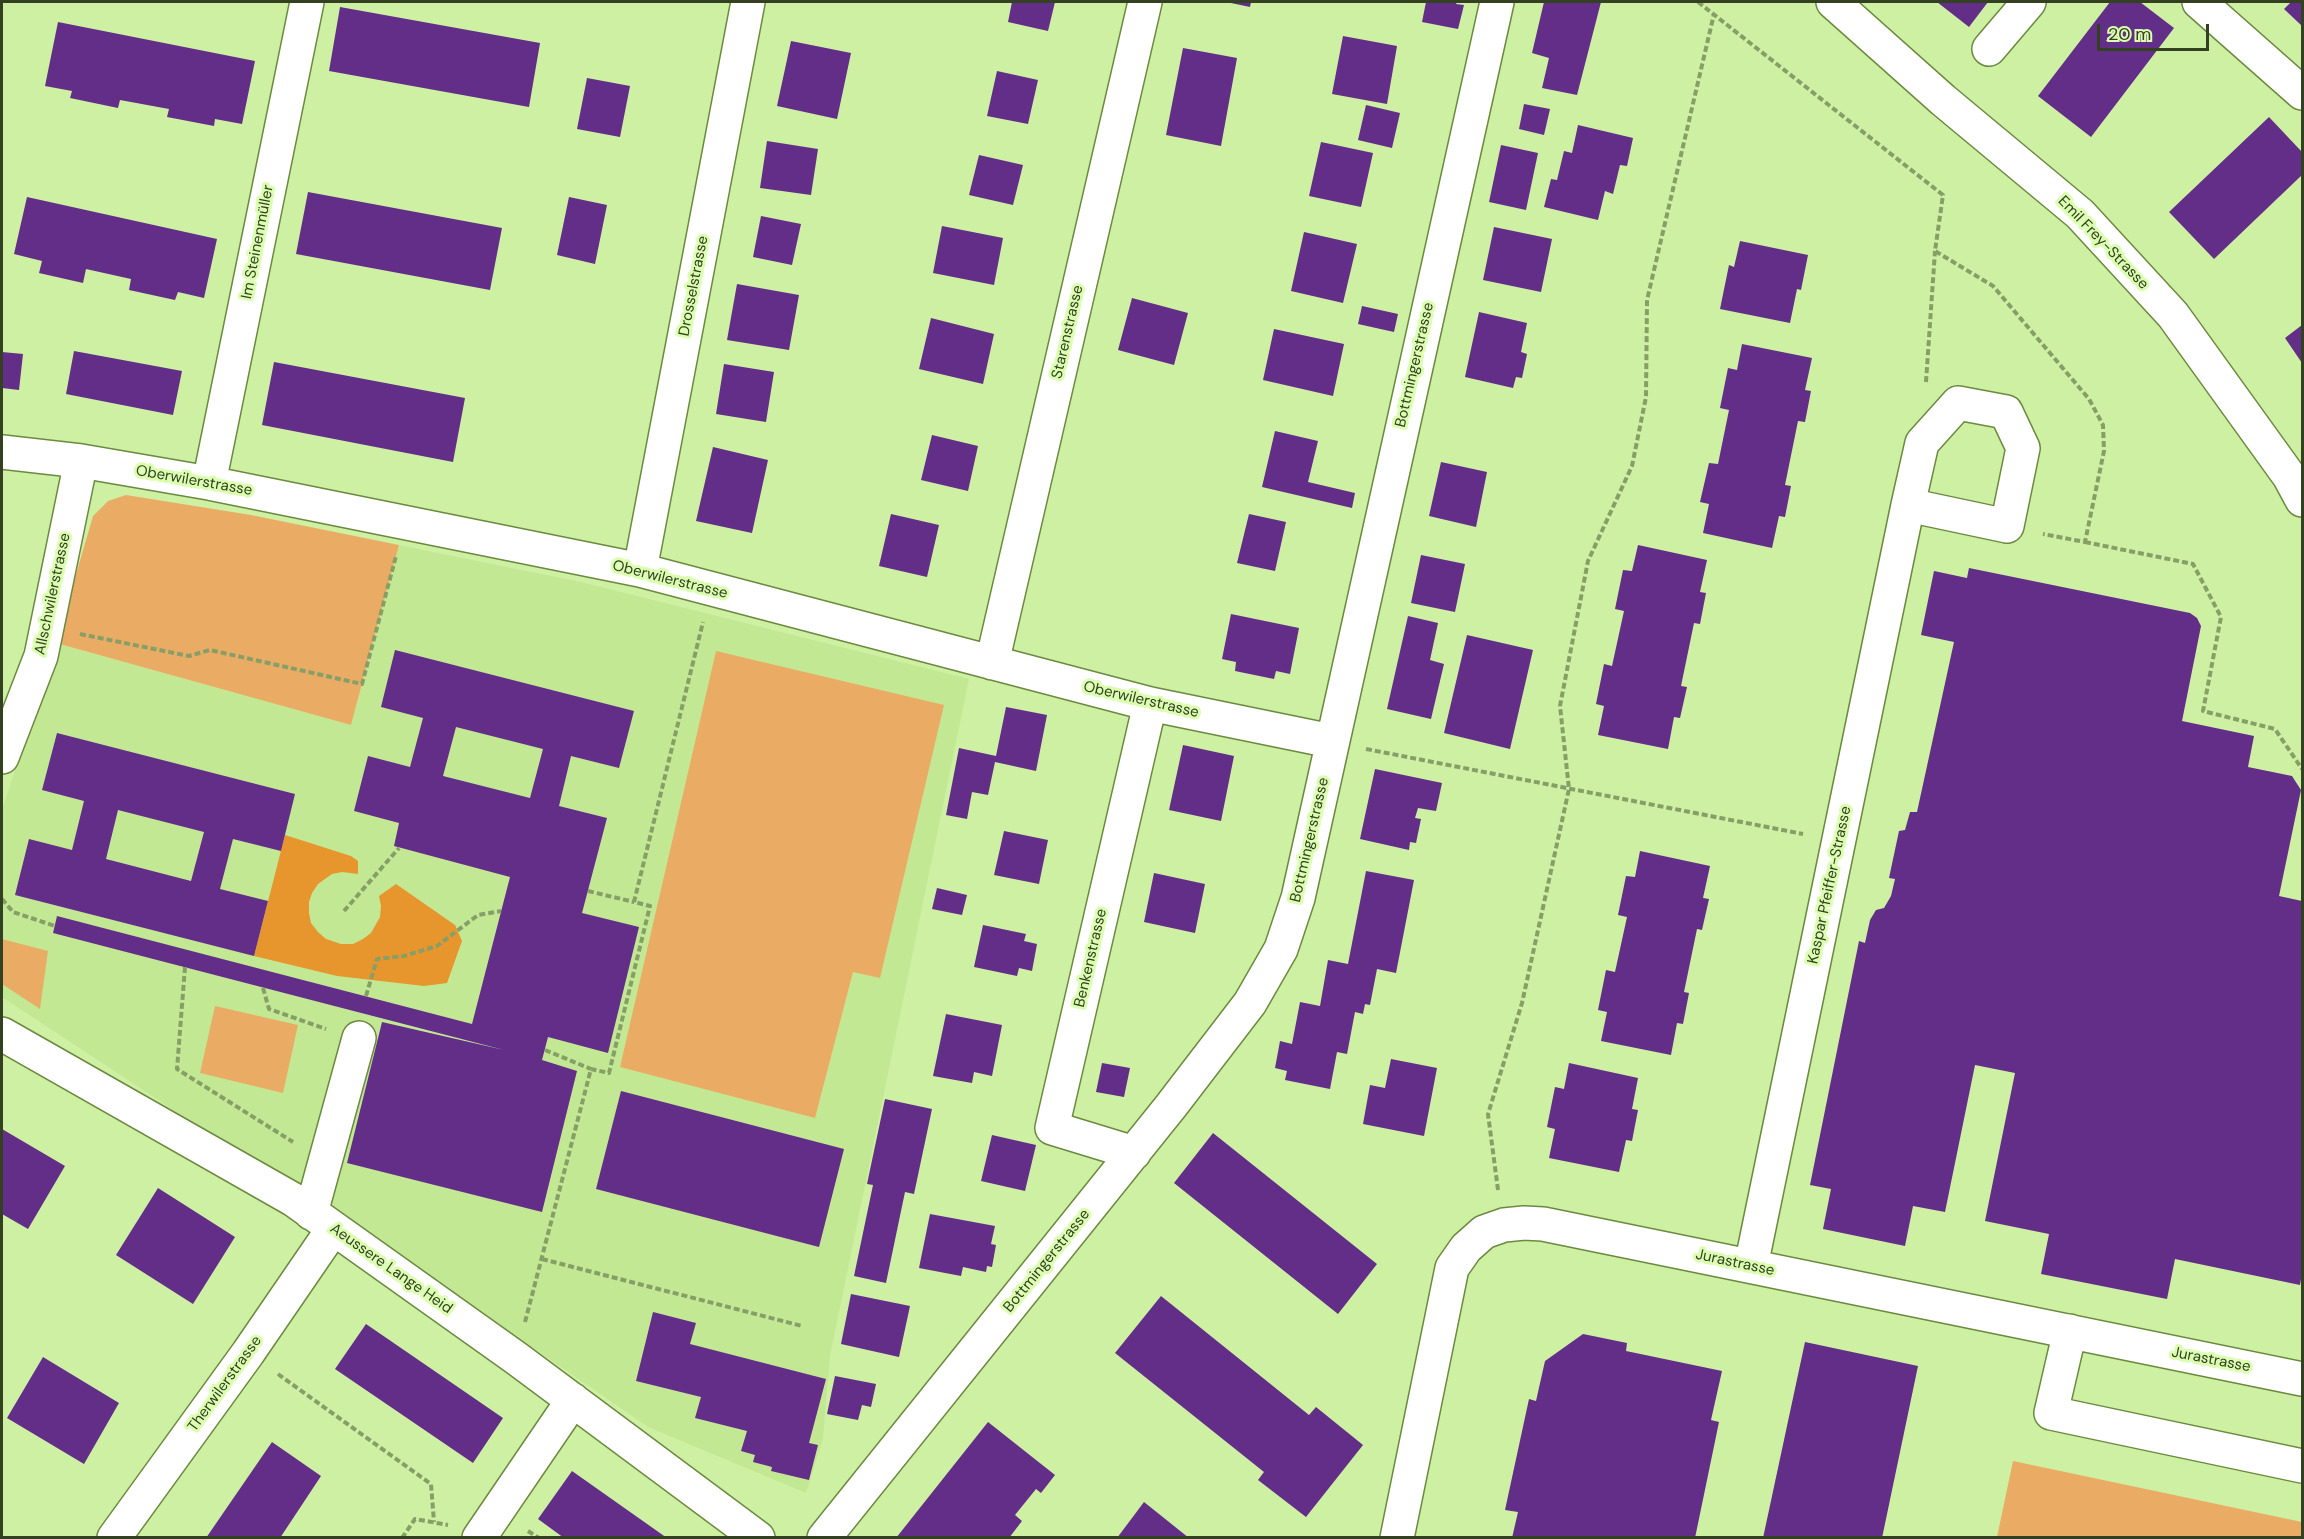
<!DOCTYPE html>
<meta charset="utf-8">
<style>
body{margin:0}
#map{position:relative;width:2304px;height:1539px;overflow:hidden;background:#cef0a3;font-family:"DM Sans",sans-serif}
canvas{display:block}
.frame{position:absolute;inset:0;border:3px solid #334021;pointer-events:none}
.scale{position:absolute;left:2097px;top:24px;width:112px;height:27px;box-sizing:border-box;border:3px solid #334021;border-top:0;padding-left:8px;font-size:18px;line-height:21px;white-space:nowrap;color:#334021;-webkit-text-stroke:4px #dbfeb0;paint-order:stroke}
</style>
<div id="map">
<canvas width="2304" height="1539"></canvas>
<div class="frame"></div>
<div class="scale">20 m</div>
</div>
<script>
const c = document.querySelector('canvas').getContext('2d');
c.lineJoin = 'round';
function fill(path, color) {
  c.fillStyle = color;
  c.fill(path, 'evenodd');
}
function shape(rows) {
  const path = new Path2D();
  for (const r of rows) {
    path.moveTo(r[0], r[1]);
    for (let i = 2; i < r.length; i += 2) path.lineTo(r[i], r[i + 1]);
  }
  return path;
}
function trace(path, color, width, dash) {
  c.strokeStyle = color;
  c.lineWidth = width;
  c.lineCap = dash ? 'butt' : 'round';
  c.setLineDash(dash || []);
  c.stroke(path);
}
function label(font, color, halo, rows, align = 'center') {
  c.font = font + ' "DM Sans",sans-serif';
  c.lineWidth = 6;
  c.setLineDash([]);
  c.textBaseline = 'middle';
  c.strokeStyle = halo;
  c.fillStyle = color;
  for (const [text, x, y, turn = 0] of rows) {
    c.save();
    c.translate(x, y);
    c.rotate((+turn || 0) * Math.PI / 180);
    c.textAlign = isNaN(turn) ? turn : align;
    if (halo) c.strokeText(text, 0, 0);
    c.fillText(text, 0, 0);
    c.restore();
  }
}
fill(shape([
 [399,545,581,582,969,679,830,1356,823,1438,806,1493,648,1427,523,1341,2,997,2,810,56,643,351,725]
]), '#c3e894');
fill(shape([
 [126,495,251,515,399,545,351,725,56,643,93,516,108,501],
 [716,651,944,705,880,978,853,972,815,1118,620,1067],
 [2,939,48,951,40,1009,2,984],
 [215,1006,298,1025,283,1093,200,1073],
 [2013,1461,2302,1522,2302,1537,1997,1537]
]), '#eaac65');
fill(shape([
 [285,835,351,856,358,861,358,874,342,872,332,874,318,884,312,893,309,902,309,913,311,923,318,932,326,939,341,944,353,944,363,939,371,933,380,917,381,906,379,896,396,884,455,925,462,941,447,983,424,986,337,976,254,956]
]), '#e6962c');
fill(shape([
 [1012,2,1055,2,1048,31,1008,22],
 [1226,2,1251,2,1250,7],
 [1426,2,1457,2,1456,4,1464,5,1458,29,1422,22],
 [1544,2,1601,2,1577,95,1542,88,1549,58,1532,53],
 [1937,2,1988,2,1969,27],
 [2110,2,2140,2,2174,28,2091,137,2038,96],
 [2291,2,2302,2,2302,26,2284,9],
 [340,7,540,43,529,107,329,71],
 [58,22,255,61,242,124,215,119,214,126,167,117,169,109,120,100,118,108,70,98,72,91,45,86],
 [1343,36,1397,46,1387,104,1332,94],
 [791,41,851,53,837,119,777,106],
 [1183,48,1237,58,1221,146,1166,135],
 [997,71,1038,80,1028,124,987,116],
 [587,78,630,86,620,137,577,129],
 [1524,104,1550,109,1544,135,1519,129],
 [1366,105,1400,113,1392,148,1358,140],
 [2269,117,2302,152,2302,175,2214,259,2169,212],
 [1578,125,1633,138,1627,166,1620,165,1613,194,1605,191,1598,220,1544,207,1551,179,1557,180,1564,151,1572,153],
 [767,141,818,149,811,195,760,188],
 [1321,142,1373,153,1361,207,1309,196],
 [1501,145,1538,153,1526,210,1489,202],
 [979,155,1023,165,1013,205,969,195],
 [308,192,502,228,490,290,296,254],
 [27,197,217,239,204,298,178,292,175,300,129,290,131,279,86,269,83,283,39,273,42,261,14,254],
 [569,197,607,205,595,264,557,255],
 [761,216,801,224,792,265,753,257],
 [942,226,1003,238,994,285,933,273],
 [1494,227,1552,239,1541,292,1483,280],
 [1304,232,1357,244,1343,303,1291,291],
 [1740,241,1808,255,1801,290,1797,289,1790,323,1720,309,1729,265,1734,267],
 [737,284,799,295,789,350,727,340],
 [1132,298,1188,313,1174,365,1118,350],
 [1362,306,1398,314,1394,332,1358,324],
 [1479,312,1527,323,1521,352,1527,354,1522,378,1516,377,1513,388,1465,377],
 [931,318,994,334,983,384,919,369],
 [2302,325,2302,363,2285,338],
 [1274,329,1344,344,1333,396,1263,380],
 [1742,344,1812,358,1805,390,1811,391,1805,422,1798,421,1785,485,1791,486,1785,517,1779,516,1772,548,1703,533,1709,504,1700,502,1709,463,1718,464,1729,410,1720,408,1728,368,1737,370],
 [74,351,182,371,173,415,66,394],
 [2,352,23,354,19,390,2,388],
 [274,362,465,398,453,462,262,425],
 [724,364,774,372,766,422,716,414],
 [1275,431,1318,441,1308,482,1355,493,1352,508,1262,487],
 [932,435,978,446,968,491,921,480],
 [713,447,768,460,752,533,696,521],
 [1441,462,1487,472,1476,527,1429,516],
 [891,514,939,525,927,577,879,566],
 [1249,514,1286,522,1275,571,1237,563],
 [1638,545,1707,560,1700,592,1706,593,1700,624,1694,623,1681,686,1687,687,1680,718,1674,717,1668,749,1598,735,1604,706,1596,704,1604,664,1612,666,1624,611,1615,609,1623,570,1632,571],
 [1421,555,1465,564,1455,612,1411,603],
 [1969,568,2190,613,2197,618,2201,626,2182,721,2254,736,2248,767,2292,776,2301,790,2279,896,2302,901,2302,1273,2300,1285,2175,1259,2167,1299,2041,1274,2049,1234,1985,1221,2015,1073,1975,1065,1945,1212,1913,1206,1905,1246,1823,1229,1831,1189,1810,1185,1859,941,1865,943,1870,920,1876,910,1884,908,1891,896,1895,879,1889,878,1899,831,1905,830,1910,812,1917,812,1954,642,1921,635,1934,571,1967,578],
 [1231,614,1299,628,1290,674,1276,671,1274,679,1235,671,1236,662,1222,659],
 [1408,616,1438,623,1430,660,1444,664,1431,719,1387,709],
 [1467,635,1533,650,1510,749,1444,733],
 [395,650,634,711,619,768,571,756,559,806,607,818,582,913,639,927,608,1053,548,1037,542,1060,577,1071,542,1212,347,1163,382,1022,504,1050,53,933,57,916,472,1024,510,877,394,846,399,823,354,811,368,756,410,767,423,718,381,707],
 [456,727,543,749,530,798,443,776],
 [1006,707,1047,715,1036,771,995,762,988,795,972,792,967,819,946,815,959,748,996,756],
 [57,733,295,794,281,851,233,839,220,889,268,901,254,956,15,895,29,839,72,850,84,801,42,790],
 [118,810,204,832,191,881,106,859],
 [1183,745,1234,756,1221,821,1169,810],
 [1375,769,1442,783,1436,811,1418,808,1415,818,1421,819,1416,843,1410,842,1409,850,1360,839],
 [1004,831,1048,840,1039,884,994,875],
 [1640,851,1710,866,1703,898,1709,899,1702,930,1697,929,1684,992,1689,993,1683,1024,1677,1023,1671,1055,1601,1041,1607,1012,1598,1010,1606,970,1615,972,1627,917,1618,915,1626,876,1635,877],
 [1366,871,1414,880,1396,973,1377,969,1370,1005,1365,1004,1363,1014,1355,1012,1347,1054,1337,1052,1330,1089,1285,1080,1287,1071,1275,1068,1280,1041,1292,1044,1300,1002,1320,1006,1328,960,1348,964],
 [1154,873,1205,884,1195,933,1144,922],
 [937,888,967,895,962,915,932,909],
 [983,925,1026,934,1024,941,1037,944,1032,971,1019,968,1017,976,974,967],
 [946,1014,1002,1025,992,1076,974,1072,972,1083,933,1076],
 [1391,1059,1437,1068,1424,1136,1363,1124,1370,1085,1385,1088],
 [1102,1063,1130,1068,1124,1097,1096,1092],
 [1569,1063,1638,1078,1632,1109,1638,1110,1632,1141,1626,1140,1619,1172,1549,1158,1555,1129,1547,1127,1555,1087,1564,1089],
 [621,1091,844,1149,819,1247,596,1189],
 [885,1099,932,1109,914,1194,905,1192,886,1283,854,1276,873,1185,867,1184],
 [2,1129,65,1166,28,1229,2,1214],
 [1213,1133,1377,1264,1338,1314,1174,1183],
 [992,1135,1036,1145,1025,1191,981,1181],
 [158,1188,235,1237,193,1304,116,1255],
 [930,1214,995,1226,991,1244,996,1245,992,1267,987,1266,986,1272,963,1267,961,1276,919,1268],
 [851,1294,910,1306,899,1357,841,1344],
 [1161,1296,1309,1415,1316,1407,1363,1445,1306,1517,1258,1480,1264,1472,1115,1353],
 [653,1312,696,1323,690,1344,826,1379,809,1443,818,1445,809,1480,771,1471,772,1467,753,1462,755,1455,741,1451,747,1431,695,1418,701,1397,636,1381],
 [366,1324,503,1418,473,1463,335,1369],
 [1583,1334,1627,1343,1626,1351,1722,1371,1711,1420,1719,1422,1695,1538,1512,1538,1518,1512,1505,1510,1529,1399,1536,1401,1545,1361],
 [1805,1342,1918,1366,1882,1538,1763,1538],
 [43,1357,119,1403,84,1464,7,1418],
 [835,1376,876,1384,871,1407,862,1405,858,1420,827,1414],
 [988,1422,1055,1475,1041,1493,1036,1489,1015,1515,1022,1521,1009,1538,896,1538],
 [272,1442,321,1476,280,1538,206,1538],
 [572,1471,667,1538,564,1538,538,1519],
 [1144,1502,1189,1538,1117,1538]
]), '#632e88');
const minor = shape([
 [1833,2,1943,100,2080,214,2173,315,2289,476,2302,500],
 [2199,2,2302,93],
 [1989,49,2029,2],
 [2,452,81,461,209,483,640,570,1150,704,1331,741],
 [209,483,307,2],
 [640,570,748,2],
 [992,663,1145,2],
 [2,757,41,656,81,461],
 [2,1034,294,1200,516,1358,758,1538],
 [1134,1153,1052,1128,1150,704],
 [311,1213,359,1038],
 [1751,1266,1908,505,1922,443,1958,403,2006,412,2023,448,2007,526,1908,505],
 [2070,1331,2051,1413,2302,1466],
 [114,1538,248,1353,333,1229],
 [479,1538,573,1400],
 [824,1538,1171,1106,1250,1003,1281,949,1298,898,1497,2],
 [1397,1538,1452,1268,1466,1248,1484,1232,1504,1225,1524,1223,1543,1224,2302,1379]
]);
trace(minor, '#6b8a40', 36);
trace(shape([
 [1698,2,1943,195,1935,251,1993,286,2089,399,2103,425,2104,451,2085,542,2043,534],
 [1926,382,1935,251],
 [2085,542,2193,564,2221,617,2203,711,2275,729,2302,769],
 [80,634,189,656,210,650,362,684,396,556],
 [1366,749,1803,834],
 [588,891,634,902],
 [2,899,13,912,55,926],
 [344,911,399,848],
 [185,967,177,1069,293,1142],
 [263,988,269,1009,326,1029],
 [366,996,377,959,404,956,437,946,478,915,501,911],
 [545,1050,591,1069],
 [1498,1190,1488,1114,1522,1003,1569,789,1560,706,1588,561,1632,466,1646,397,1647,300,1714,14],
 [542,1259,802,1326],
 [525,1322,591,1069,609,1073,650,906,634,902,703,622],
 [278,1374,431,1484,434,1522],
 [528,1531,539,1538],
 [402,1538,415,1519,448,1525]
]), '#869f67', 4, [6, 3]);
trace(minor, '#fff', 33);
label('15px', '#334021', '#dbfeb0', [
 ["Im Steinenmüller",258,242,-79],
 ["Emil Frey-Strasse",2103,243,46],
 ["Drosselstrasse",694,286,-79],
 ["Starenstrasse",1068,332,-77],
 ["Bottmingerstrasse",1415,365,-77],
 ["Oberwilerstrasse",194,481,10],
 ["Oberwilerstrasse",670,580,14],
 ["Allschwilerstrasse",53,594,-78],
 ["Oberwilerstrasse",1141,700,13],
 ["Bottmingerstrasse",1310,840,-77],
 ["Kaspar Pfeiffer-Strasse",1830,885,-78],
 ["Benkenstrasse",1091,958,-77],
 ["Bottmingerstrasse",1047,1261,-51],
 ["Jurastrasse",1735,1263,12],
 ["Aeussere Lange Heid",391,1269,35],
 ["Jurastrasse",2211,1360,11],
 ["Therwilerstrasse",225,1384,-54]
]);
</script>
